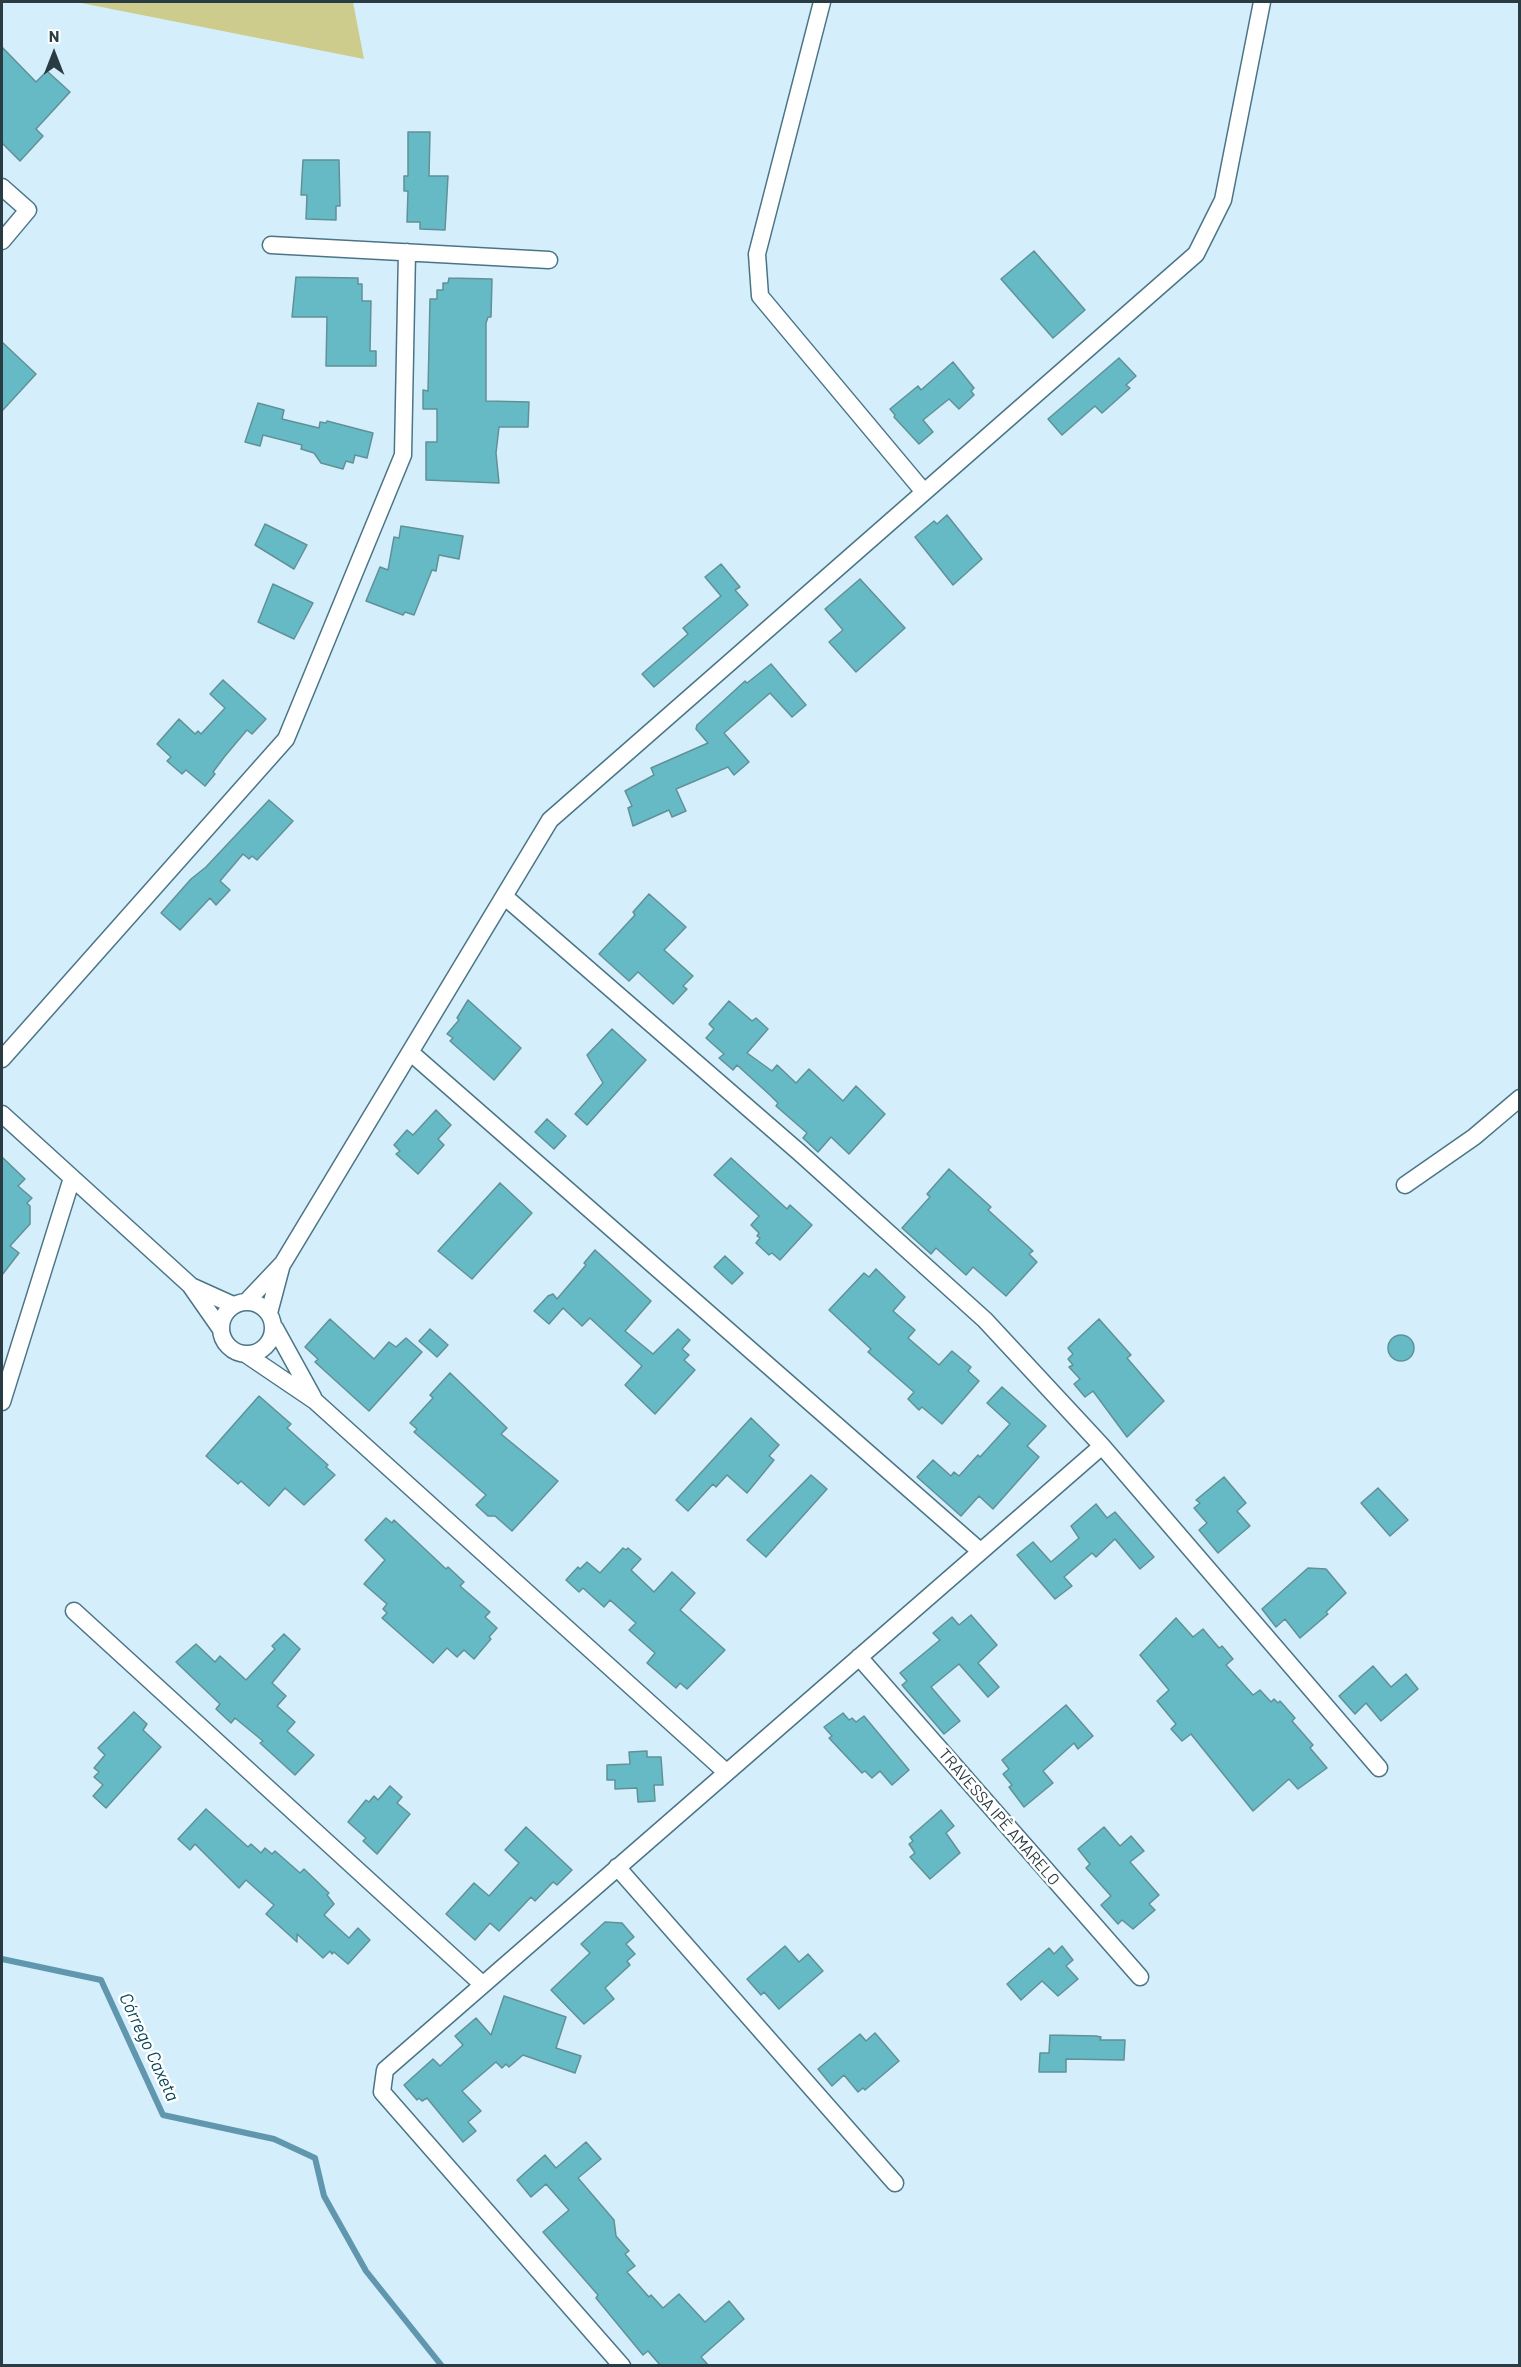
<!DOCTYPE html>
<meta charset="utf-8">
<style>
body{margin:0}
#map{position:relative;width:1521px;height:2367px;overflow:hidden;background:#d4effb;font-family:Barlow,sans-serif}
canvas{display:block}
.frame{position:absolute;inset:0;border:3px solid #293b43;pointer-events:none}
.north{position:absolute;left:24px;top:24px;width:60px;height:60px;-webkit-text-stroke:4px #fff;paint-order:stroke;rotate:0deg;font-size:16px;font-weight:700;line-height:24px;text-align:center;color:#293b43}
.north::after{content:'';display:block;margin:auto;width:21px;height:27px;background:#293b43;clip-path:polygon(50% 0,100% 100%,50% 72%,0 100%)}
</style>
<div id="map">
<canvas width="1521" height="2367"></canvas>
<div class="frame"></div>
<div class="north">N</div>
</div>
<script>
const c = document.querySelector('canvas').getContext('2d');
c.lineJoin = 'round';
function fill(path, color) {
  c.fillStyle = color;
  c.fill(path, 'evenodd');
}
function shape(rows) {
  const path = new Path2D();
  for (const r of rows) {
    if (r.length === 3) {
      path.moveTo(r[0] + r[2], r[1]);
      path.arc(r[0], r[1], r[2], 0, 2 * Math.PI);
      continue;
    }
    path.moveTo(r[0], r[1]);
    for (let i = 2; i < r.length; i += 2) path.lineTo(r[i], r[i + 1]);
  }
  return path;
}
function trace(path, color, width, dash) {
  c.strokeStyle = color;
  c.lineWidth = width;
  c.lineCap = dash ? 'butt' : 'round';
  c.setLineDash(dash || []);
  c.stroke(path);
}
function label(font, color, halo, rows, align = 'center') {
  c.font = font + ' Barlow,sans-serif';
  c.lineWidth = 5;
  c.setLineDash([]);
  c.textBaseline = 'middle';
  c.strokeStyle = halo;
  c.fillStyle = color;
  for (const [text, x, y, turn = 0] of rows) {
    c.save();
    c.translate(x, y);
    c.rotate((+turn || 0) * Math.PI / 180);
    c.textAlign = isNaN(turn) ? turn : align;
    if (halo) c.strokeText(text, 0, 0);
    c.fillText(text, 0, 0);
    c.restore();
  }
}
fill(shape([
 [76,2,353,2,364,59]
]), '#cecc8c');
trace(shape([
 [2,1959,101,1980,163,2115,274,2139,315,2158,324,2196,366,2271,442,2366]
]), '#6097ae', 6);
const building = shape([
 [2,47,36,82,47,71,70,92,36,129,43,136,20,161,2,143,2,47],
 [408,132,430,132,429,176,448,176,445,230,420,229,420,222,407,222,408,191,404,191,404,176,408,176,408,132],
 [303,160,339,160,340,206,336,206,336,220,306,219,307,195,301,195,303,160],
 [1034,251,1085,310,1053,338,1001,279,1034,251],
 [296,277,358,278,358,284,362,284,362,301,371,301,370,351,376,351,376,366,326,366,327,317,292,317,296,277],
 [449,278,492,279,491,317,488,317,486,323,486,401,529,402,528,427,499,427,496,453,499,483,426,480,426,442,437,442,437,409,423,409,423,390,428,391,430,299,437,299,437,290,443,290,443,283,448,283,449,278],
 [2,342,36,374,2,411,2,342],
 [1119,358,1136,376,1126,385,1130,388,1102,413,1095,406,1062,435,1048,419,1119,358],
 [953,362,974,388,971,391,974,395,959,409,949,399,923,420,933,432,919,444,894,417,895,415,890,409,918,386,921,390,953,362],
 [258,403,284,410,282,419,319,428,320,422,326,423,327,421,373,433,367,458,355,455,353,463,346,461,343,469,321,463,314,453,301,449,302,445,263,435,260,446,245,442,258,403],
 [947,515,982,559,953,585,915,537,934,521,937,524,947,515],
 [265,524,307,545,294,569,255,545,265,524],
 [401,526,463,536,459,559,439,555,436,571,432,570,414,615,405,612,403,615,366,601,380,567,388,570,394,537,399,538,401,526],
 [721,564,740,587,735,590,748,605,654,687,642,674,688,634,683,628,721,596,705,577,721,564],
 [860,579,905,628,856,672,829,642,843,630,825,609,860,579],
 [273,584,313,603,294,639,258,622,273,584],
 [771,664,806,705,792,717,770,693,724,733,749,762,734,775,728,767,676,789,686,811,672,817,669,810,633,826,628,808,632,806,625,791,654,775,651,768,708,743,696,729,697,725,745,681,747,683,771,664],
 [223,680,266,719,252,734,247,730,225,756,213,772,215,774,205,786,186,770,182,774,167,761,171,757,157,744,179,719,195,734,198,731,201,734,225,708,210,694,223,680],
 [269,800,293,821,257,860,252,856,249,859,243,854,220,881,230,890,216,905,210,898,180,930,161,913,191,879,206,867,269,800],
 [649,894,686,927,664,950,693,976,683,986,687,989,673,1004,638,972,629,981,599,954,635,915,633,912,649,894],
 [468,1000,521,1048,494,1080,450,1041,453,1038,447,1034,459,1020,457,1018,468,1000],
 [729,1001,752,1021,756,1018,768,1029,747,1053,772,1071,777,1065,796,1083,809,1069,843,1101,856,1086,885,1114,849,1154,831,1137,818,1152,803,1138,807,1133,776,1106,778,1103,771,1096,737,1065,733,1070,719,1058,724,1054,706,1038,714,1029,709,1024,729,1001],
 [612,1029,646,1060,587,1125,575,1114,603,1083,587,1055,612,1029],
 [436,1110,451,1125,438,1139,444,1145,418,1174,396,1154,400,1151,394,1145,407,1130,413,1135,436,1110],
 [547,1119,566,1136,554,1149,535,1132,547,1119],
 [2,1157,25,1179,18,1186,32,1198,27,1203,30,1206,30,1224,10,1246,19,1253,2,1275,2,1157],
 [731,1158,787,1209,790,1205,812,1225,780,1260,772,1253,769,1255,756,1243,760,1238,757,1236,759,1233,751,1225,759,1216,714,1175,731,1158],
 [949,1169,991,1207,988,1210,1033,1251,1029,1254,1037,1262,1006,1296,973,1267,966,1275,936,1248,931,1254,902,1228,930,1197,927,1194,949,1169],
 [500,1183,532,1213,472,1279,438,1251,500,1183],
 [595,1250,651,1301,625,1331,653,1354,678,1329,690,1340,682,1349,689,1355,684,1360,695,1370,655,1414,625,1385,642,1366,590,1318,582,1326,563,1308,549,1324,534,1311,548,1296,553,1294,557,1299,586,1265,584,1263,595,1250],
 [725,1256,743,1273,732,1284,714,1267,725,1256],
 [876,1269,905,1297,893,1311,915,1330,908,1338,939,1365,952,1351,971,1367,968,1371,979,1381,942,1424,922,1407,919,1410,908,1399,914,1392,868,1352,871,1349,829,1310,864,1273,869,1277,876,1269],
 [330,1319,374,1359,389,1342,396,1347,406,1338,422,1352,369,1411,315,1362,318,1359,305,1347,330,1319],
 [1099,1319,1131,1355,1127,1358,1164,1401,1127,1437,1093,1391,1085,1397,1074,1384,1080,1379,1069,1367,1073,1365,1068,1359,1073,1354,1068,1348,1099,1319],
 [430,1329,448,1345,437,1357,419,1341,430,1329],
 [1401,1348,13],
 [450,1373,507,1428,501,1434,558,1481,512,1531,495,1516,488,1516,476,1505,486,1495,414,1432,417,1429,410,1423,433,1398,430,1395,450,1373],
 [1002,1387,1046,1426,1027,1446,1039,1457,993,1509,979,1496,961,1516,917,1477,933,1460,951,1476,954,1472,959,1476,978,1455,980,1457,1010,1424,987,1403,1002,1387],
 [259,1396,291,1424,287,1428,328,1465,326,1467,335,1475,304,1505,285,1488,269,1506,241,1481,238,1484,206,1456,259,1396],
 [751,1418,779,1445,769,1456,774,1460,747,1493,727,1475,716,1487,713,1484,688,1511,676,1500,751,1418],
 [811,1475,827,1489,766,1557,747,1540,811,1475],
 [1224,1477,1246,1503,1237,1511,1250,1526,1218,1553,1199,1530,1207,1523,1194,1508,1200,1503,1196,1500,1224,1477],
 [1378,1488,1408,1520,1390,1536,1361,1503,1378,1488],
 [1096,1504,1107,1518,1115,1512,1154,1557,1140,1569,1115,1539,1096,1557,1092,1553,1064,1577,1072,1586,1055,1599,1017,1555,1033,1542,1051,1562,1079,1538,1071,1526,1096,1504],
 [386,1518,392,1523,394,1520,446,1569,448,1567,464,1582,460,1586,490,1612,485,1617,497,1628,489,1637,491,1639,474,1659,464,1650,457,1657,447,1648,433,1663,382,1618,387,1613,383,1609,387,1604,364,1584,385,1560,365,1540,386,1518],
 [623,1548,626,1550,628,1548,641,1559,631,1570,654,1592,672,1572,695,1593,680,1610,725,1650,687,1689,680,1683,676,1688,647,1663,655,1653,629,1630,636,1623,610,1600,604,1607,583,1588,579,1592,566,1580,578,1567,580,1569,587,1562,600,1573,623,1548],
 [1308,1568,1326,1569,1346,1593,1326,1612,1328,1614,1300,1638,1285,1619,1276,1627,1262,1609,1308,1568],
 [971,1615,997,1645,978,1663,999,1687,988,1697,959,1664,931,1687,960,1721,944,1734,902,1685,907,1681,900,1673,940,1640,933,1633,952,1617,959,1625,971,1615],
 [1176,1618,1193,1637,1203,1629,1219,1648,1222,1646,1233,1659,1226,1665,1253,1695,1260,1690,1271,1702,1274,1699,1278,1703,1280,1701,1295,1718,1292,1721,1313,1745,1310,1748,1327,1768,1298,1789,1289,1779,1253,1811,1191,1734,1182,1741,1171,1729,1176,1724,1157,1701,1169,1690,1140,1655,1176,1618],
 [284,1634,300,1649,272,1683,286,1696,277,1706,295,1722,287,1731,314,1755,295,1775,260,1743,263,1741,235,1718,231,1723,216,1709,220,1704,176,1662,196,1644,215,1662,220,1656,246,1680,275,1649,272,1646,284,1634],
 [1373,1666,1391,1687,1406,1674,1418,1689,1381,1721,1366,1703,1355,1714,1339,1696,1373,1666],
 [1066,1705,1093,1736,1078,1749,1074,1743,1043,1771,1053,1783,1024,1807,1009,1787,1012,1785,1003,1774,1009,1769,1002,1760,1066,1705],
 [134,1712,147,1724,143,1730,161,1747,106,1808,93,1796,103,1785,94,1777,99,1772,94,1768,105,1755,98,1748,134,1712],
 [843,1713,849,1720,852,1718,856,1722,864,1716,909,1770,892,1785,880,1771,872,1778,865,1771,862,1773,829,1738,832,1736,824,1727,843,1713],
 [647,1751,647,1757,661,1757,663,1785,654,1785,655,1801,638,1802,637,1788,615,1789,615,1780,607,1780,607,1765,630,1764,629,1752,647,1751],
 [390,1786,402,1797,397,1803,410,1814,377,1854,363,1841,366,1838,348,1822,366,1800,369,1802,374,1796,378,1800,390,1786],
 [206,1809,248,1847,251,1844,261,1853,265,1848,272,1854,275,1851,300,1873,304,1869,329,1893,327,1895,334,1904,324,1915,349,1938,358,1928,370,1940,348,1964,334,1952,332,1954,330,1951,323,1958,297,1934,297,1942,266,1914,274,1905,246,1880,239,1888,195,1844,190,1850,178,1839,206,1809],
 [941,1810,954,1826,946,1833,960,1853,930,1879,910,1857,915,1853,909,1844,913,1841,910,1837,941,1810],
 [526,1827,572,1870,557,1885,553,1882,535,1901,531,1897,499,1931,490,1923,475,1940,446,1914,474,1883,489,1896,519,1863,505,1850,526,1827],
 [1104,1827,1120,1846,1131,1836,1144,1851,1130,1862,1159,1895,1149,1904,1155,1910,1133,1929,1122,1920,1118,1924,1101,1905,1111,1896,1086,1868,1090,1864,1078,1849,1104,1827],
 [605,1922,622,1923,634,1937,626,1944,635,1954,627,1961,630,1965,605,1988,614,1999,584,2024,551,1990,590,1953,581,1944,605,1922],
 [785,1946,799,1962,808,1954,823,1971,779,2009,764,1992,761,1995,747,1979,785,1946],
 [1062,1946,1073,1960,1066,1966,1078,1979,1058,1996,1042,1981,1021,2000,1007,1984,1049,1948,1054,1954,1062,1946],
 [504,1996,566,2017,556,2048,581,2056,575,2073,523,2055,509,2067,506,2064,502,2068,496,2062,462,2091,481,2111,468,2122,476,2131,463,2142,427,2098,422,2101,419,2098,417,2100,404,2085,433,2059,440,2066,463,2045,455,2036,476,2018,491,2035,504,1996],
 [875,2033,899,2061,865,2090,863,2088,858,2092,844,2075,832,2086,818,2069,860,2034,866,2041,875,2033],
 [1050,2035,1096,2036,1101,2037,1100,2040,1125,2040,1124,2060,1066,2059,1066,2072,1039,2072,1040,2053,1049,2053,1050,2035],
 [586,2142,601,2159,578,2178,614,2220,616,2236,629,2251,625,2254,635,2266,627,2272,649,2297,651,2295,663,2308,679,2294,705,2322,729,2301,744,2319,701,2357,709,2366,661,2366,648,2351,643,2355,596,2298,598,2295,543,2232,569,2210,546,2184,531,2197,517,2180,545,2155,556,2168,586,2142]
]);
fill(building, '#66bac5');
trace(building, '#609197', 1.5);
const minor = shape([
 [822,2,757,254,760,296,924,492],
 [2,187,28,210,2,241],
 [271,245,549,260],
 [504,896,800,1153,985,1320,1102,1446,385,2070,382,2092,622,2366],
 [410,1052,980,1551],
 [2,1059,286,739,403,455,407,252],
 [2,1114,190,1285,220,1328],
 [1405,1185,1474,1137,1520,1098],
 [191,1286,233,1305],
 [247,1301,283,1263,550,820,1196,254,1223,200,1262,2],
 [247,1328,26],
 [269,1313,282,1264],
 [275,1328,313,1397],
 [247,1355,315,1401,726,1772],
 [2,1402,72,1178],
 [1102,1446,1379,1768],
 [74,1611,482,1984],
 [859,1657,1140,1977],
 [617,1867,895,2183]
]);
trace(minor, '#4b7587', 19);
trace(minor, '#fff', 16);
label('16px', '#293b43', '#fff', [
 ["TRAVESSA IPÊ AMARELO",999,1817,49]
]);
label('italic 18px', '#034459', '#fff', [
 ["Córrego Caxeta",149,2047,65]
]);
</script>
